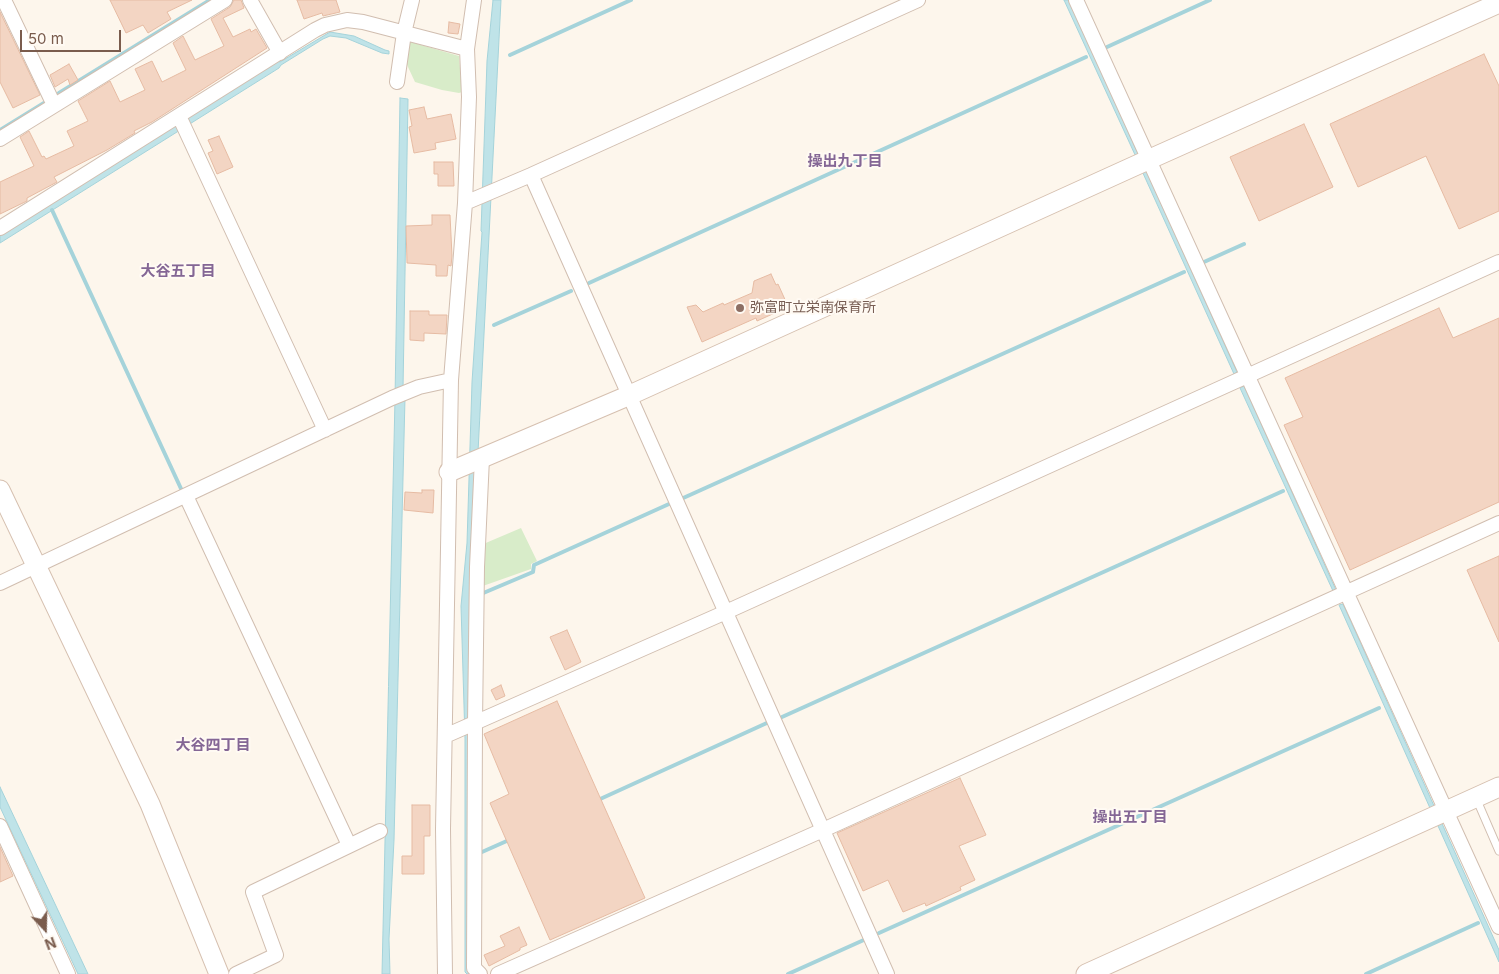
<!DOCTYPE html>
<meta charset="utf-8">
<style>
body{margin:0}
#map{position:relative;width:1499px;height:974px;overflow:hidden;background:#fdf6ec;font-family:Inter,sans-serif}
canvas{display:block}
.north{position:absolute;left:20px;top:904px;width:50px;height:50px;-webkit-text-stroke:4px #fffaf3;paint-order:stroke;rotate:159deg;font-size:14px;font-weight:700;line-height:20px;text-align:center;color:#7a5c4d}
.north::after{content:'';display:block;margin:auto;width:18px;height:22px;background:#7a5c4d;clip-path:polygon(50% 0,100% 100%,50% 72%,0 100%)}
.scale{position:absolute;left:20px;top:30px;width:101px;height:22px;box-sizing:border-box;border:2px solid #7a5c4d;border-top:0;padding-left:6px;font-size:15px;line-height:18px;white-space:nowrap;color:#7a5c4d;-webkit-text-stroke:4px #fffaf3;paint-order:stroke}
</style>
<div id="map">
<canvas width="1499" height="974"></canvas>
<div class="north">N</div>
<div class="scale">50 m</div>
</div>
<script>
const c = document.querySelector('canvas').getContext('2d');
c.lineJoin = 'round';
function fill(path, color) {
  c.fillStyle = color;
  c.fill(path, 'evenodd');
}
function shape(rows) {
  const path = new Path2D();
  for (const r of rows) {
    path.moveTo(r[0], r[1]);
    for (let i = 2; i < r.length; i += 2) path.lineTo(r[i], r[i + 1]);
  }
  return path;
}
function trace(path, color, width, dash) {
  c.strokeStyle = color;
  c.lineWidth = width;
  c.lineCap = dash ? 'butt' : 'round';
  c.setLineDash(dash || []);
  c.stroke(path);
}
function label(font, color, halo, rows, align = 'center') {
  c.font = font + ' Inter,"Noto Sans JP",sans-serif';
  c.lineWidth = 4;
  c.setLineDash([]);
  c.textBaseline = 'middle';
  c.strokeStyle = halo;
  c.fillStyle = color;
  for (const [text, x, y, turn = 0] of rows) {
    c.save();
    c.translate(x, y);
    c.rotate((+turn || 0) * Math.PI / 180);
    c.textAlign = isNaN(turn) ? turn : align;
    if (halo) c.strokeText(text, 0, 0);
    c.fillText(text, 0, 0);
    c.restore();
  }
}
fill(shape([
 [411,42,459,56,462,92,459,93,442,90,415,82,408,67,403,52],
 [521,528,537,561,531,564,531,569,480,587,481,545]
]), '#d8ecc9');
const water = shape([
 [493,0,501,0,478,452,473,974,467,974,465,972,465,739,461,606,467,543,472,382,482,232,481,231,487,61,493,0],
 [1064,0,1069,0,1139,156,1136,157,1064,0],
 [330,32,354,36,385,50,389,51,389,54,382,53,346,38,330,36,323,39,281,65,279,68,0,243,0,235,278,61,280,62,330,32],
 [400,98,408,99,403,389,405,398,394,840,389,939,390,974,382,974,395,399,400,98],
 [1146,170,1237,372,1234,374,1142,171,1146,170],
 [1244,386,1336,590,1333,591,1240,388,1244,386],
 [1343,604,1499,950,1499,962,1339,605,1343,604],
 [0,787,88,974,78,974,0,807,0,787]
]);
fill(water, '#bfe3e8');
trace(water, '#a5d3da', 1);
trace(shape([
 [1107,47,1210,0],
 [510,55,631,0],
 [59,93,210,0],
 [0,130,44,103],
 [52,210,183,493],
 [1204,262,1244,244],
 [589,283,1086,57],
 [494,325,571,291],
 [681,499,1184,272],
 [481,594,533,572,534,565,669,504],
 [782,717,1283,491],
 [598,800,769,722],
 [482,852,509,840],
 [879,933,1379,708],
 [788,974,866,939],
 [1366,974,1478,923]
]), '#a5d3da', 4);
const building = shape([
 [110,0,192,0,167,12,171,19,148,33,143,25,126,33,110,0],
 [234,0,241,0,244,8,223,18,233,37,250,29,251,32,256,29,267,48,152,122,134,131,135,133,107,150,54,177,57,182,27,198,27,201,0,214,0,182,34,166,20,137,29,131,42,157,44,156,46,159,74,146,67,131,88,121,78,101,110,81,120,102,145,90,135,69,152,61,162,82,186,70,173,43,183,36,195,60,224,46,211,19,230,7,234,0],
 [297,0,336,0,340,12,323,16,322,13,304,19,297,0],
 [0,12,40,95,13,108,0,82,0,12],
 [449,22,460,24,458,34,448,33,449,22],
 [1484,54,1499,86,1499,211,1459,229,1426,156,1358,187,1330,124,1484,54],
 [69,64,78,80,70,85,68,79,55,87,50,75,69,64],
 [424,107,427,119,451,114,456,139,435,143,436,149,414,153,409,127,412,126,409,110,424,107],
 [1304,124,1333,187,1259,221,1230,157,1304,124],
 [219,136,233,167,217,174,208,153,213,151,208,140,219,136],
 [434,162,453,162,454,186,438,186,438,174,434,174,434,162],
 [432,215,450,215,452,256,451,266,448,265,447,276,436,276,436,265,407,263,406,226,432,225,432,215],
 [771,274,776,285,778,284,787,304,785,305,786,308,757,321,756,318,702,342,687,307,696,305,703,312,723,303,724,305,752,293,754,281,771,274],
 [1439,308,1453,338,1499,318,1499,502,1350,570,1284,425,1303,417,1285,378,1439,308],
 [410,311,429,311,429,315,447,315,446,334,424,333,424,341,410,340,410,311],
 [422,490,434,490,433,513,404,510,405,492,422,493,422,490],
 [1499,556,1499,642,1467,570,1499,556],
 [567,630,581,662,565,670,550,637,567,630],
 [501,685,505,696,496,700,491,690,501,685],
 [557,701,645,898,550,940,490,803,509,794,484,734,557,701],
 [960,778,986,835,959,846,975,880,960,887,961,890,926,906,925,903,903,912,888,880,863,891,837,833,960,778],
 [412,805,430,805,430,836,424,836,424,874,402,874,402,856,412,856,412,805],
 [0,847,13,876,0,882,0,847],
 [519,927,527,945,520,948,520,950,489,966,484,955,505,946,500,936,519,927]
]);
fill(building, '#f3d5c3');
trace(building, '#e6bba3', 1);
const lane = shape([
 [1476,798,1499,851]
]);
const street = shape([
 [4,0,54,105],
 [250,0,280,53],
 [1076,0,1499,927],
 [397,82,404,33,412,0],
 [179,116,325,430],
 [0,139,225,0],
 [531,175,887,974],
 [465,203,531,175,918,0],
 [0,228,315,30,325,25,347,20,363,22,467,49],
 [186,496,349,845],
 [0,583,392,398,419,387,451,380],
 [445,736,726,612,1499,262],
 [0,826,68,974],
 [236,974,276,955,253,892,380,831],
 [445,974,443,829,451,380,465,203,469,97,467,49,474,0],
 [480,974,474,968,475,723,477,567,482,458],
 [498,974,823,830,1499,523]
]);
const secondary = shape([
 [449,472,630,395,1150,159,1499,3],
 [0,490,150,804,219,974],
 [1086,974,1499,787]
]);
trace(lane, '#d1beb0', 9);
trace(street, '#d1beb0', 16);
trace(secondary, '#d6c0b0', 21);
trace(lane, '#fff', 7);
trace(street, '#fff', 14);
trace(secondary, '#fff', 19);
for (const [x, y, r, color] of [
 [740,308,5,"#8d6e63"]
]) {
  const dot = new Path2D();
  dot.arc(x, y, r, 0, 2 * Math.PI);
  c.fillStyle = color;
  c.fill(dot);
  trace(dot, '#fffaf3', 2);
}
label('14px', '#785e54', '#fffaf3', [
 ["弥富町立栄南保育所",750,308]
], 'left');
label('bold 15px', '#846695', '#fffaf3', [
 ["操出九丁目",845,161],
 ["大谷五丁目",178,271],
 ["大谷四丁目",213,745],
 ["操出五丁目",1130,817]
]);
</script>
